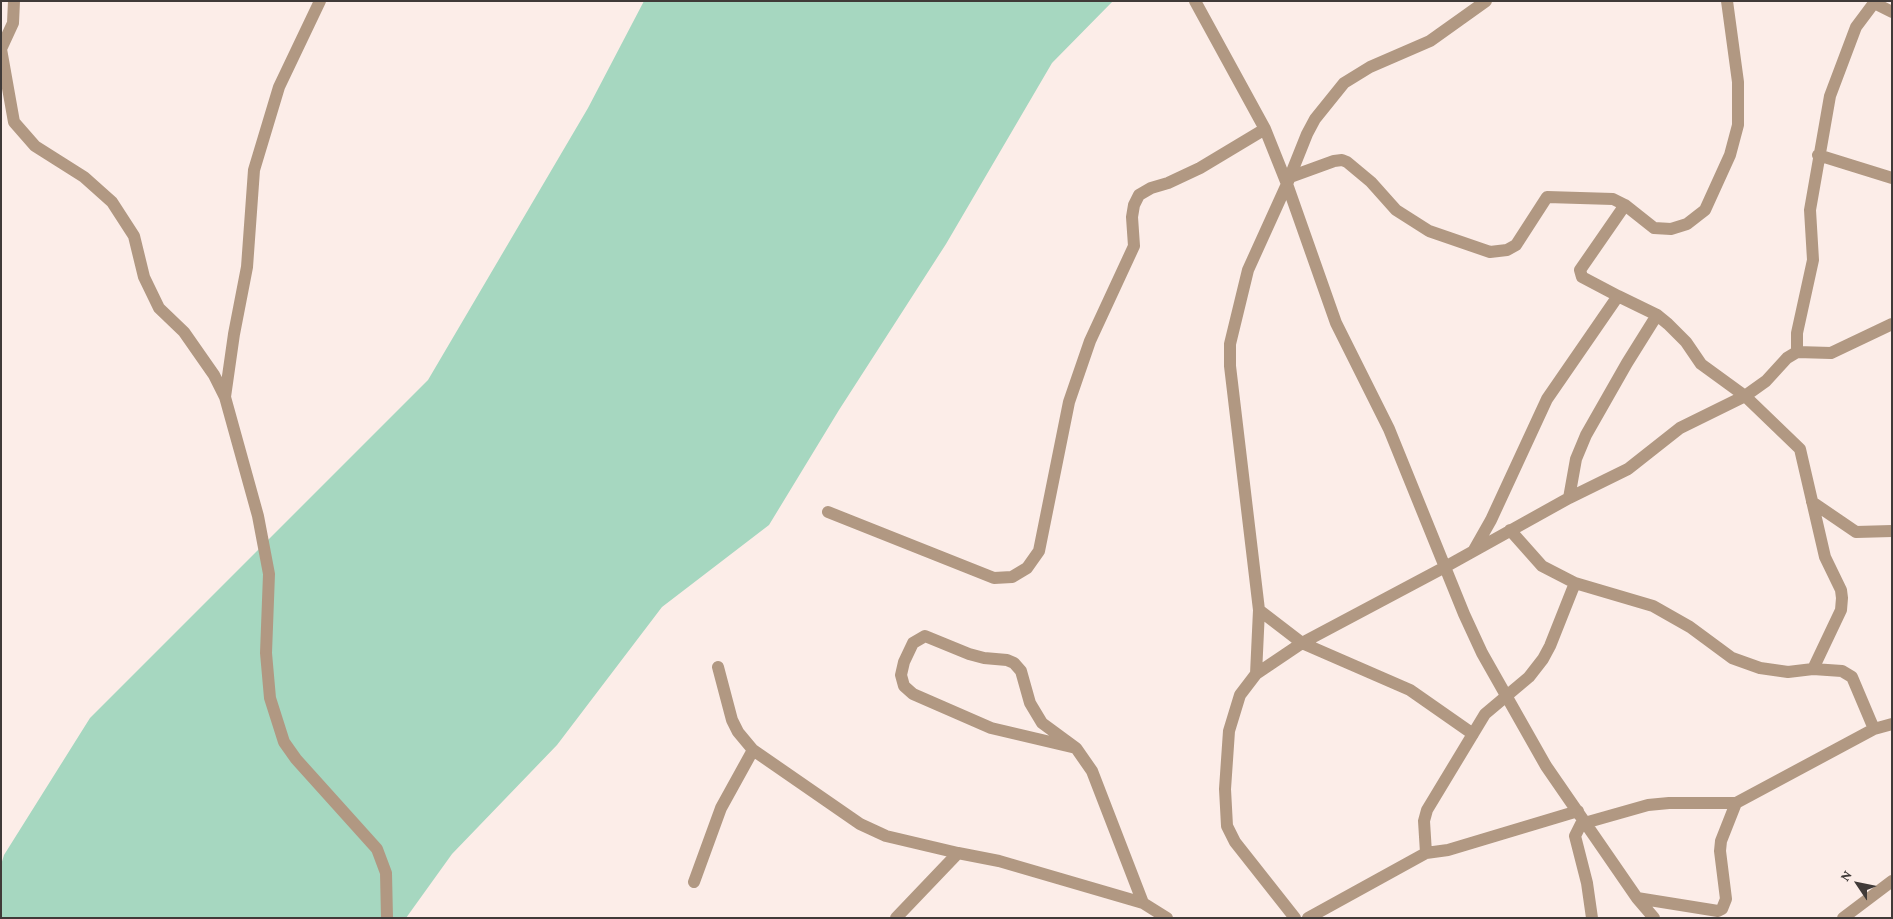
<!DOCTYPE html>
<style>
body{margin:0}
#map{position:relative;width:1893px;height:919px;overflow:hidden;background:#fcede8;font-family:"Crimson Pro",serif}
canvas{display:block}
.frame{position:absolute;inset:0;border:2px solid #403a38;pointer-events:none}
.north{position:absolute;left:1833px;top:859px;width:50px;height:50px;-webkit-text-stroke:4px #fcede8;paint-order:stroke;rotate:304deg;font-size:14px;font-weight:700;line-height:20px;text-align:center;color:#403a38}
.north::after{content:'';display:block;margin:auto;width:18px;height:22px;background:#403a38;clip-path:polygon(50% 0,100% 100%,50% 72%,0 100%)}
</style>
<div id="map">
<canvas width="1893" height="919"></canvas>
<div class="frame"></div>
<div class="north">N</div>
</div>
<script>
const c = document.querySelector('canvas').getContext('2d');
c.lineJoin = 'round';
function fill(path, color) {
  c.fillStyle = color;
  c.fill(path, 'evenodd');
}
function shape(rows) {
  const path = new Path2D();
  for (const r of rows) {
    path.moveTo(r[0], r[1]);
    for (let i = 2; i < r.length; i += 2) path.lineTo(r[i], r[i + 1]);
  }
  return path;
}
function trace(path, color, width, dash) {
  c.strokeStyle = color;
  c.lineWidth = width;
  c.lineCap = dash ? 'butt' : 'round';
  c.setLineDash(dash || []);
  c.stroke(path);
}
fill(shape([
 [644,1,1113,1,1052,63,946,244,839,410,769,525,662,607,557,745,452,854,406,918,1,918,1,865,4,855,90,718,428,380,588,108]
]), '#a6d7c0');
trace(shape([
 [14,1,13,23,1,49,14,122,35,146,84,177,112,202,134,236,144,277,159,308,184,332,214,375,225,397,258,516,269,574,266,653,270,698,284,742,296,759,377,849,386,873,387,918],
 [1195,1,1265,129,1287,184,1336,323,1389,429,1464,614,1482,653,1546,766,1637,898,1654,918],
 [1818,155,1892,178],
 [1290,177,1334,161,1342,160,1347,162,1371,182,1396,210,1429,231,1490,252,1507,250,1516,245,1547,197,1613,199,1625,205,1654,228,1671,229,1687,224,1705,210,1730,155,1738,125,1738,82,1727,1],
 [1618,296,1582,277,1580,270,1625,205],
 [1797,352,1797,333,1813,260,1810,210,1830,96,1856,27,1874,3,1892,12],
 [225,397,234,334,247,267,254,170,279,87,320,1],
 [1569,498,1576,459,1586,435,1627,363,1657,315],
 [1812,502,1856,532,1892,531],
 [828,512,994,578,1012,577,1027,568,1039,551,1069,402,1090,341,1134,246,1132,217,1134,205,1139,195,1151,188,1168,183,1200,168,1265,129],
 [1474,550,1491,520,1547,399,1618,296,1657,315,1668,324,1686,342,1701,364,1745,396,1800,449,1825,557,1841,590,1842,598,1841,610,1813,669],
 [1575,583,1653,606,1690,627,1732,658,1760,668,1788,672,1813,669,1842,671,1852,677,1874,729],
 [1259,610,1302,643,1410,690,1473,734],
 [718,667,732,720,738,732,753,750,860,824,886,836,958,853],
 [1256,674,1259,610,1230,366,1230,344,1248,270,1287,184,1307,134,1315,119,1344,83,1370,67,1430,41,1486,1],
 [1076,748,991,728,913,694,904,686,901,675,904,662,913,643,925,636,969,654,984,658,1007,660,1014,663,1021,671,1030,703,1042,723,1076,748,1092,771,1143,903],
 [1426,853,1424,821,1427,810,1485,714,1529,677,1543,659,1550,646,1575,583,1542,566,1510,530],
 [694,882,721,808,753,750],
 [1637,898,1718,911,1722,909,1726,899,1720,851,1721,841,1736,803],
 [896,918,958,853,999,861,1143,903,1167,918],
 [1295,918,1235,842,1227,826,1225,789,1229,731,1240,695,1256,674,1302,643,1445,567,1569,498,1628,469,1680,428,1745,396,1766,381,1787,358,1797,352,1831,353,1892,324],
 [1308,918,1426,853,1448,850,1578,811],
 [1592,918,1587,883,1575,836,1581,824,1648,805,1669,803,1736,803,1874,729,1892,724],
 [1843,918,1892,881]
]), '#b19882', 12);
</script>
